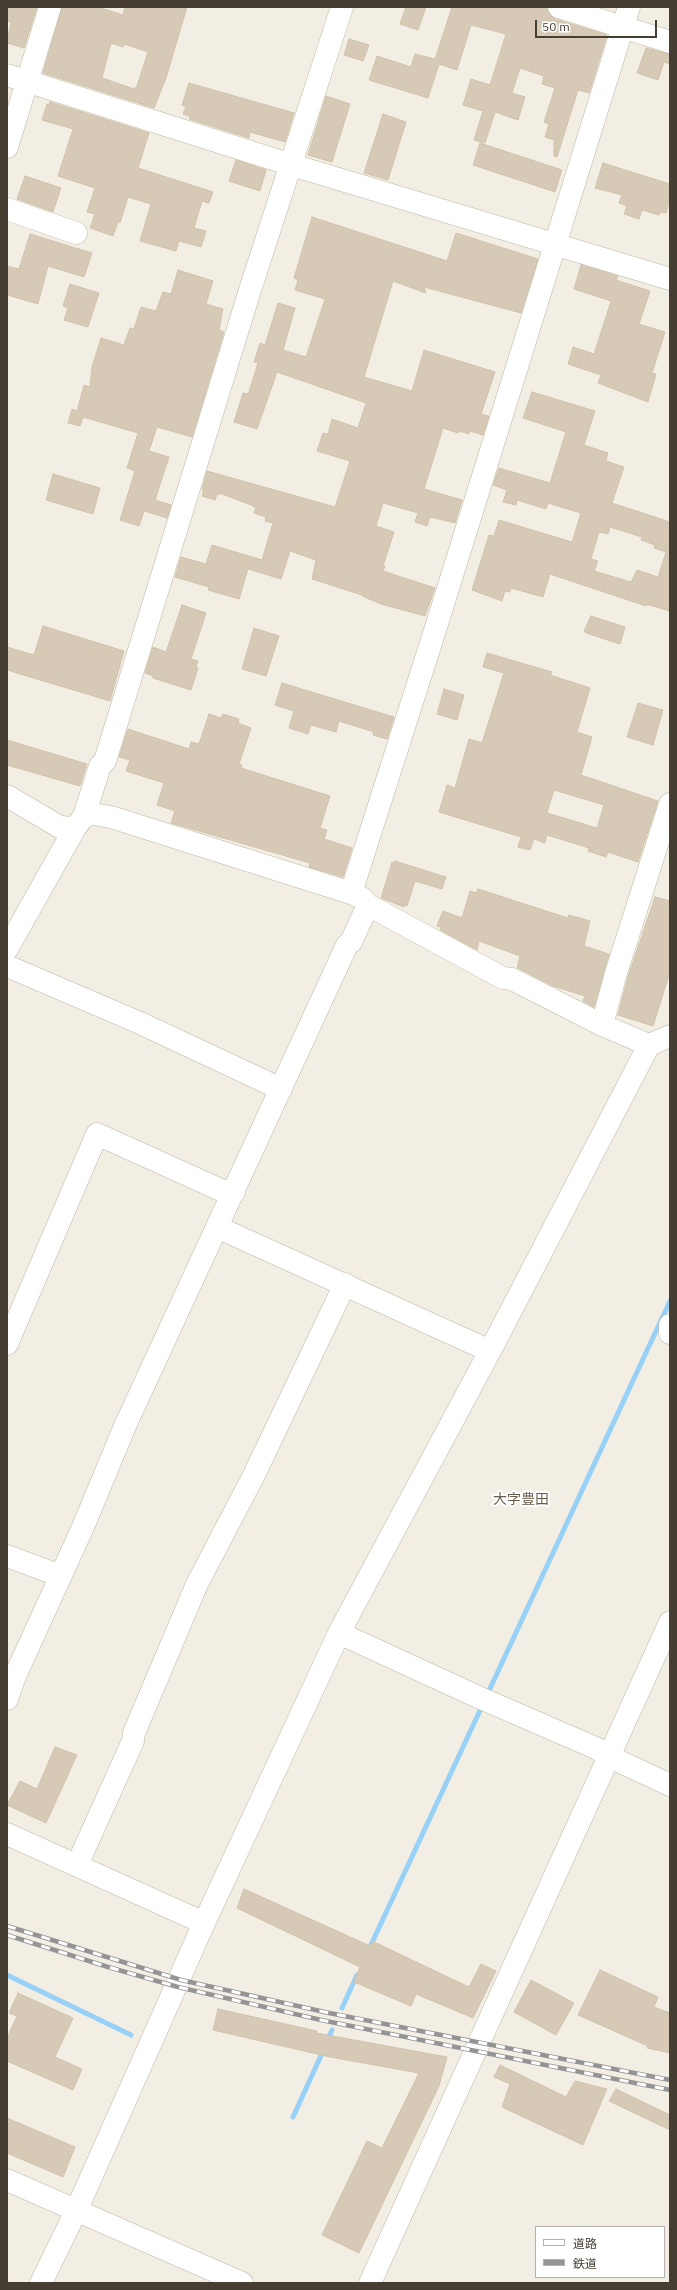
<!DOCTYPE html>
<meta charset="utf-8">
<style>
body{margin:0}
#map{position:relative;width:677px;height:2290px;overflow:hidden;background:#f3eee3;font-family:"IBM Plex Sans","Noto Sans JP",sans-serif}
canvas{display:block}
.frame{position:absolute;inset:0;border:8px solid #463e33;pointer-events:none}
.legend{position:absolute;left:535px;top:2226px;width:130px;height:52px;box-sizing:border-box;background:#fff;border:1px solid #b5b2ad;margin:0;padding:5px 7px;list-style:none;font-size:12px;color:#463e33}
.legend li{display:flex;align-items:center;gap:8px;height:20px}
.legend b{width:20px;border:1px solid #b5b2ad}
.scale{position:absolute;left:535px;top:20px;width:122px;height:18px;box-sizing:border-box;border:2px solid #463e33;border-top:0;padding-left:5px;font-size:12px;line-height:14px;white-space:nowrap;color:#463e33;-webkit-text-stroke:3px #fff;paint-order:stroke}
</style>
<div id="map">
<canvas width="677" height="2290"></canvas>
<div class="frame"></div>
<ul class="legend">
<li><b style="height:5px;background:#fff"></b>道路</li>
<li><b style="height:5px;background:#949494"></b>鉄道</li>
</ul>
<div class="scale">50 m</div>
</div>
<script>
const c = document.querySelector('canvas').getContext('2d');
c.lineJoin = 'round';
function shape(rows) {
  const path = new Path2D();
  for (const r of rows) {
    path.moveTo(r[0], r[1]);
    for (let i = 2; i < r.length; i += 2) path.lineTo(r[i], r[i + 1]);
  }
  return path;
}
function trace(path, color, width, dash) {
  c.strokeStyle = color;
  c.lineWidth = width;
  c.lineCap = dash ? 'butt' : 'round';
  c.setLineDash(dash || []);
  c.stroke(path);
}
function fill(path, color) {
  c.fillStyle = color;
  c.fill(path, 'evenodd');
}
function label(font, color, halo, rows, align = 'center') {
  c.font = font + ' "IBM Plex Sans","Noto Sans JP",sans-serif';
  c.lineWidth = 4;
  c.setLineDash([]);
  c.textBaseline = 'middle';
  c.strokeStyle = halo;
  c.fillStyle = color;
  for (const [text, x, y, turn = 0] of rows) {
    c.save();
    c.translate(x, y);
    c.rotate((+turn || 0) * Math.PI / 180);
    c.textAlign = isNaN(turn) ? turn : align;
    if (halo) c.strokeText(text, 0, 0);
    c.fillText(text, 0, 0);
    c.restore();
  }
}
trace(shape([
 [487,1695,670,1301],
 [370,1947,483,1704],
 [7,1975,131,2035],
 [342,2008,357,1975],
 [327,2041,332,2030],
 [293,2117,324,2049]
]), '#98d1f7', 5);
const building = shape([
 [7,7,37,7,24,48,7,43,11,22,7,21,7,7],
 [62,7,98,7,123,15,125,7,187,7,166,78,154,108,43,73,62,7],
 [111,43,123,47,124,44,148,52,137,86,134,89,102,78,111,43],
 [406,7,426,7,418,30,400,24,406,7],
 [452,7,543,7,547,8,550,15,555,19,607,35,589,93,578,90,557,157,554,156,554,140,545,137,549,124,544,122,555,88,542,84,544,76,520,68,512,93,525,97,518,120,495,112,485,143,474,140,483,111,463,105,471,79,490,85,506,34,471,25,457,70,439,64,428,98,369,80,377,56,411,67,415,54,435,59,452,7],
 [349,39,369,45,363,61,344,55,349,39],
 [646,48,670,54,670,64,664,62,658,80,637,73,646,48],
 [189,83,294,113,285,142,250,132,249,138,189,119,190,116,183,114,186,106,182,105,189,83],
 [326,96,350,104,332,162,308,155,326,96],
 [50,102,149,133,138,168,213,192,209,203,202,201,194,228,206,231,201,247,179,241,176,251,140,241,151,204,128,197,120,223,118,222,113,236,90,228,95,214,87,212,95,188,58,176,73,129,42,120,47,104,49,105,50,102],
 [383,114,406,122,388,180,364,173,383,114],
 [480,143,562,170,555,192,473,165,480,143],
 [236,160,266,170,260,191,229,181,236,160],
 [603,163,670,184,670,199,666,213,661,212,659,215,642,210,639,219,624,214,627,206,619,203,622,195,595,188,603,163],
 [25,176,61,188,53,212,17,199,25,176],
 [312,217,447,261,456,233,538,259,521,313,424,287,426,293,393,281,364,377,412,391,424,350,495,372,481,414,489,416,483,435,470,431,469,434,459,431,458,433,443,428,424,489,462,500,455,523,430,517,427,526,415,522,418,513,383,503,376,526,394,532,383,566,385,566,383,571,435,588,425,616,381,604,362,596,362,595,312,579,316,560,290,551,281,579,248,569,239,599,208,590,209,587,175,577,181,557,206,564,212,545,262,560,273,523,265,521,266,517,254,513,256,508,251,505,222,494,217,494,215,500,202,496,204,490,202,490,207,471,335,507,350,461,317,451,323,433,328,434,332,419,358,428,366,403,277,372,257,429,234,422,243,393,248,394,249,392,258,363,254,362,260,343,265,345,278,303,295,308,283,350,306,357,325,299,295,290,298,280,294,278,312,217],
 [30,234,92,253,84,277,48,266,38,304,7,295,7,266,19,269,30,234],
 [581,265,618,276,616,280,650,291,639,324,665,332,652,373,656,374,648,402,598,383,601,375,568,364,573,347,594,354,611,301,574,289,581,265],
 [178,270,213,281,206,304,223,309,219,330,224,332,192,437,157,427,149,451,169,457,155,500,171,505,167,518,144,511,139,526,120,520,135,471,127,468,138,433,83,417,80,426,68,423,72,409,77,411,84,385,90,387,92,367,101,338,124,345,130,328,134,329,141,307,156,311,163,292,171,294,178,270],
 [70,284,99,293,88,327,64,320,68,308,63,306,70,284],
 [532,392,595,411,584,445,608,453,606,461,624,467,612,503,670,522,670,611,646,604,646,606,550,574,543,597,511,588,510,592,505,591,502,601,472,590,489,535,494,536,499,520,572,542,581,513,548,503,546,509,517,500,516,505,503,502,507,490,493,485,499,468,550,483,566,432,523,418,532,392],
 [610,527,642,537,641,540,655,545,654,548,666,552,658,577,637,570,631,582,594,571,598,561,591,559,599,532,608,534,610,527],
 [53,474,100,488,93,514,46,500,53,474],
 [182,605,206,613,191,659,198,661,196,667,198,668,191,690,153,678,153,676,145,673,153,647,166,652,182,605],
 [591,616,625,627,620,644,586,633,584,631,591,616],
 [43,626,124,651,110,701,7,670,7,647,34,655,43,626],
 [254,628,279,636,266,676,242,669,254,628],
 [487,653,552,672,550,675,590,688,577,732,592,737,581,775,658,801,638,862,608,852,606,857,588,851,589,848,547,835,545,843,534,839,530,850,518,847,521,837,439,812,447,785,455,788,469,739,482,743,504,673,483,667,487,653],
 [554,790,604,805,597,828,547,813,554,790],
 [282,683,394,717,387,739,373,735,374,732,339,721,336,732,311,725,308,734,289,728,294,711,275,705,282,683],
 [444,689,464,695,457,720,437,714,444,689],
 [638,703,663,710,653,745,627,737,638,703],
 [209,714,221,718,223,714,239,719,238,723,251,728,239,764,242,765,241,768,330,796,320,828,327,830,324,839,352,848,343,877,309,867,310,863,171,823,175,811,157,805,164,783,126,771,130,760,119,757,128,729,189,749,191,742,199,744,209,714],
 [7,740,87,764,80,786,7,765,7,740],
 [395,861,446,877,442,889,415,881,407,906,405,905,404,907,381,898,392,862,394,863,395,861],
 [478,889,568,918,569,915,590,921,584,946,609,954,594,1007,583,1001,585,996,553,986,518,968,517,967,520,956,479,941,477,950,440,930,441,927,437,926,443,911,462,918,470,891,476,893,478,889],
 [655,897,670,901,670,972,653,1026,618,1015,628,977,655,897],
 [55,1747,77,1755,46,1823,7,1805,20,1781,37,1789,55,1747],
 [244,1889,370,1946,372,1941,469,1987,481,1964,496,1971,473,2018,416,1994,411,2006,354,1982,360,1967,237,1908,244,1889],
 [600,1970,658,1997,654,2007,670,2013,670,2053,647,2048,648,2046,578,2015,600,1970],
 [531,1980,574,2003,556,2035,514,2012,531,1980],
 [18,1993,73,2018,55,2057,82,2069,73,2090,7,2061,7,2038,17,2016,9,2013,18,1993],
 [218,2009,317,2031,316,2033,447,2057,439,2086,359,2253,322,2235,367,2141,382,2148,419,2073,330,2057,213,2030,218,2009],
 [500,2065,566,2097,575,2081,607,2089,583,2145,502,2107,510,2084,494,2077,500,2065],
 [616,2089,670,2115,670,2130,609,2101,616,2089],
 [7,2118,75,2147,63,2177,7,2153,7,2118]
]);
fill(building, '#d6cab7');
trace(building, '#d1c2aa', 1);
const minor = shape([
 [559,7,670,42],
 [7,75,292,165,670,279],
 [7,147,50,7],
 [7,209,76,233],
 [7,796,60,827,75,828],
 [84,816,93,814,111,817,351,893,362,898,368,905,503,978,512,979,602,1025,649,1045],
 [351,893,437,624,629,7],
 [7,949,75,828,84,816,100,766,105,761,250,290,342,7],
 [7,966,140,1023,281,1089],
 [602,1025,616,973,670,804],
 [217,1227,490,1351],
 [670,1325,670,1333],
 [7,1344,97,1134,223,1191,234,1192],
 [7,1556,61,1576],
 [339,1633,478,1697,598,1749,610,1757,670,1785],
 [7,1699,15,1676,83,1527,125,1426,347,945,351,942,368,905],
 [7,1834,204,1923],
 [77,1865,133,1741,134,1733,197,1584,254,1475,345,1284],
 [7,2180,242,2283],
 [41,2283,77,2209,204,1923,339,1633,490,1351,649,1045,670,1036],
 [370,2283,670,1622]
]);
trace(minor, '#bfb6a5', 23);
trace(minor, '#fff', 22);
const rail = shape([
 [7,1926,181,1980,329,2013,670,2080],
 [7,1935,108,1967,178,1987,321,2020,670,2090]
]);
trace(rail, '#949494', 4.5);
trace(rail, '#fff', 3, [9]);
label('14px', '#695c49', '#fff', [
 ["大字豊田",521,1500]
]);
</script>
